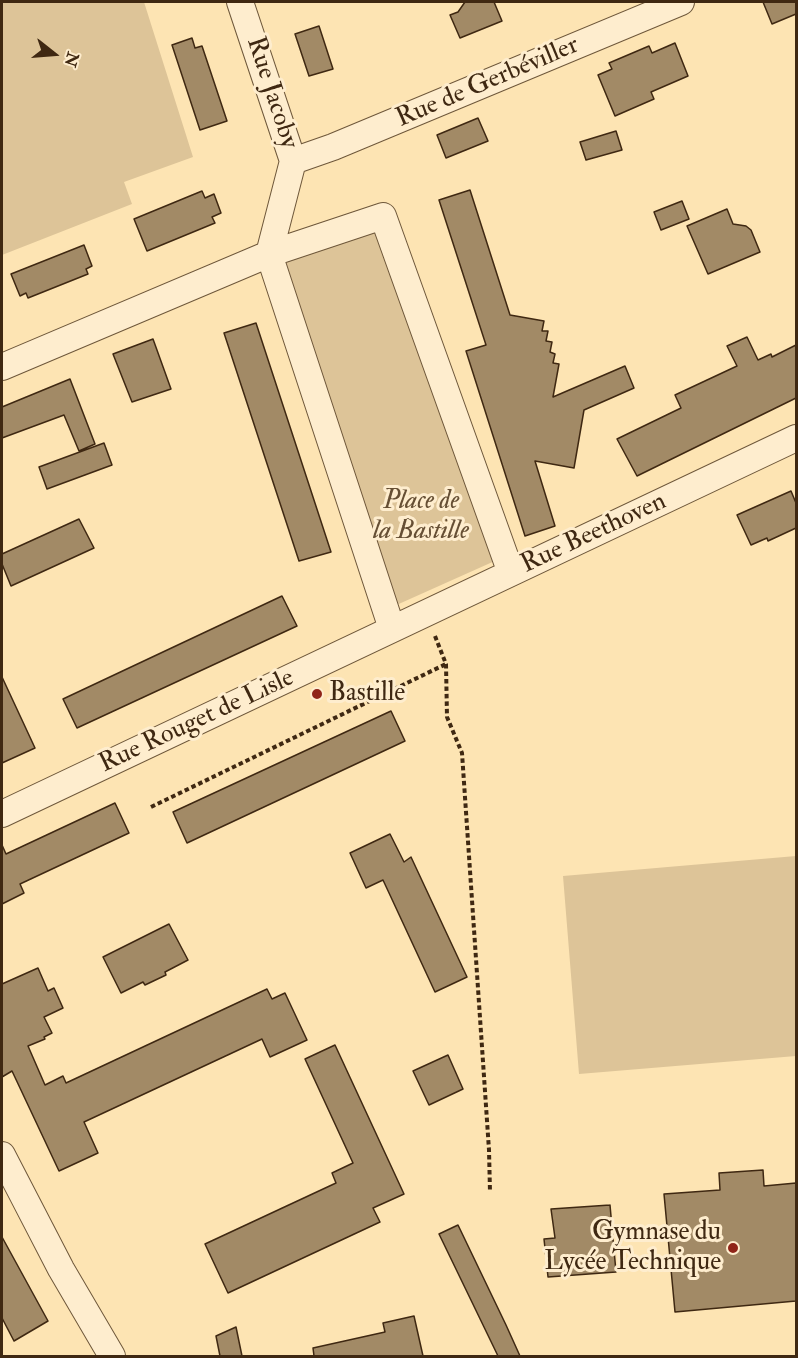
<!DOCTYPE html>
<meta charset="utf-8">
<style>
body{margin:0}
#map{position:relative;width:798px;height:1358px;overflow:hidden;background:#fde4b3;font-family:"IM FELL Double Pica",serif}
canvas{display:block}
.frame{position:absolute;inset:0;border:3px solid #3f2812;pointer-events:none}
.north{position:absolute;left:24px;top:24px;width:60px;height:60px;-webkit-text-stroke:4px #feedce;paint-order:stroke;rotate:107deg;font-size:16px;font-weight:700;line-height:24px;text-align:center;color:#3f2812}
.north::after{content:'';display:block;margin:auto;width:21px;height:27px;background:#3f2812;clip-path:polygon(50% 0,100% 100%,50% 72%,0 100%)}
</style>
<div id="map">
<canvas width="798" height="1358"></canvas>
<div class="frame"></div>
<div class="north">N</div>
</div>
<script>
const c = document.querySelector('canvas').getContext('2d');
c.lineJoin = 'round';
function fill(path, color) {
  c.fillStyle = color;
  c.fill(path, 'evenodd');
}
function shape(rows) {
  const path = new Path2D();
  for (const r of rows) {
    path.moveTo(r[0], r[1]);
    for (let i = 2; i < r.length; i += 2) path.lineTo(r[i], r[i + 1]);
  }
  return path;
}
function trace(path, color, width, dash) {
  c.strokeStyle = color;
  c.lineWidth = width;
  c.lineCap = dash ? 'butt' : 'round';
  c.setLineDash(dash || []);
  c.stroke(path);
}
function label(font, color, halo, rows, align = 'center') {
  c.font = font + ' "IM FELL Double Pica",serif';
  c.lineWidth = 6;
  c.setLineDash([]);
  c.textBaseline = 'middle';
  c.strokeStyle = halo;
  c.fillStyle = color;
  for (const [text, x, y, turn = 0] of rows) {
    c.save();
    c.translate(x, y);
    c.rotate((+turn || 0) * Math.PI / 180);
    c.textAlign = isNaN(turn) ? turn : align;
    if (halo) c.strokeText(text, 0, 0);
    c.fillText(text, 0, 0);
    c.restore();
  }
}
fill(shape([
 [2,2,144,2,193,157,124,182,132,204,2,255],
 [377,229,497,560,392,607,271,268],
 [796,856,796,1056,579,1074,563,876]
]), '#ddc498');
const building = shape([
 [465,2,494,2,502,21,460,38,450,15,458,12,465,2],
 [763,2,796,2,796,14,772,24,763,2],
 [319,26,333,69,309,76,295,34,319,26],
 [192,38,195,48,202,46,227,121,200,130,172,45,192,38],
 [675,43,688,76,651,92,654,99,615,116,598,75,612,69,609,63,649,46,652,53,675,43],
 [478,118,488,141,446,158,437,135,478,118],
 [616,131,622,150,586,160,580,142,616,131],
 [470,190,510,315,544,321,542,331,548,331,546,341,552,342,550,352,555,354,553,363,559,364,553,397,625,366,634,388,584,410,574,468,535,461,555,526,525,536,466,351,486,345,439,200,470,190],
 [202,191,205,198,214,194,221,213,212,217,215,223,147,251,134,219,202,191],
 [682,201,689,219,661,230,654,212,682,201],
 [727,209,733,224,746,226,751,230,760,252,708,274,687,226,727,209],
 [84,245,92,266,86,269,88,274,28,298,26,293,20,296,11,274,84,245],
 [256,323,331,552,299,561,224,333,256,323],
 [747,337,758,360,771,354,772,357,796,345,796,398,637,476,617,439,681,408,675,395,737,366,727,346,747,337],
 [153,339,171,389,132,402,113,354,153,339],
 [70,379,95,444,79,451,64,415,2,438,2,407,70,379],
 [104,443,112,465,47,489,39,467,104,443],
 [791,491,796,503,796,528,768,541,767,538,751,545,737,515,791,491],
 [79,519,94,548,11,586,2,564,2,554,79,519],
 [282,596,297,626,77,728,63,699,282,596],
 [2,677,35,748,2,763,2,677],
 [391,711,405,741,187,843,173,812,391,711],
 [115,803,129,833,20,884,24,893,2,904,2,845,6,854,115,803],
 [390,834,404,862,411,857,467,977,435,992,383,880,366,888,350,853,390,834],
 [169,924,188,960,165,972,166,975,145,985,143,982,121,993,103,957,169,924],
 [38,968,48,991,54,988,63,1008,44,1017,52,1033,44,1037,45,1039,28,1046,45,1085,63,1076,66,1083,267,989,272,999,285,993,307,1040,270,1057,262,1039,84,1122,98,1153,59,1171,12,1071,2,1077,2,984,38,968],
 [335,1045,404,1194,373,1208,380,1222,228,1293,205,1244,336,1183,332,1173,353,1163,305,1059,335,1045],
 [448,1055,463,1089,429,1105,413,1071,448,1055],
 [763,1170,764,1186,796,1183,796,1301,675,1312,664,1194,720,1190,719,1173,763,1170],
 [610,1205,616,1272,548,1277,544,1239,555,1238,551,1209,610,1205],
 [458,1225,506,1325,520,1356,498,1356,439,1234,458,1225],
 [2,1237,48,1321,14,1341,2,1318,2,1237],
 [414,1316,423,1356,314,1356,313,1348,385,1332,383,1323,414,1316],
 [236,1327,242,1356,220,1356,216,1336,236,1327]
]);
fill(building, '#a28a66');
trace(building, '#3f2812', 1.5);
const street = shape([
 [240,2,293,161,269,254],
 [293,161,333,147,681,2],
 [269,254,392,629],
 [2,367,269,254,383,216,511,573],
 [2,814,796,438],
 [2,1155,61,1269,112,1356]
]);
trace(street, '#6e573a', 28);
trace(shape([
 [435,636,446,664,447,717,462,753,489,1150,490,1192],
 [151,807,446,664]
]), '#3f2812', 4, [4.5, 3]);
trace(street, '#feedce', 26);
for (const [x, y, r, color] of [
 [317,694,6,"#8f2418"],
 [733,1248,6,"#8f2418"]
]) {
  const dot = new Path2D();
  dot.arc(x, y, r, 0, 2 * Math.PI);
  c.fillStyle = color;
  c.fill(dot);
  trace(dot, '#feedce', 2);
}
label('26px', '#3f2812', '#feedce', [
 ["Rue de Gerbéviller",488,83,-23],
 ["Rue Jacoby",271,93,72],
 ["Rue Beethoven",594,534,-25],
 ["Rue Rouget de Lisle",197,722,-25]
]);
label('italic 26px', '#664f34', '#feedce', [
 ["Place de",421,502],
 ["la Bastille",421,532]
]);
label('26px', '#3f2812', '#feedce', [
 ["Bastille",329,694],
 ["Gymnase du",721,1233,"right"],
 ["Lycée Technique",721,1263,"right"]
], 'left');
</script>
